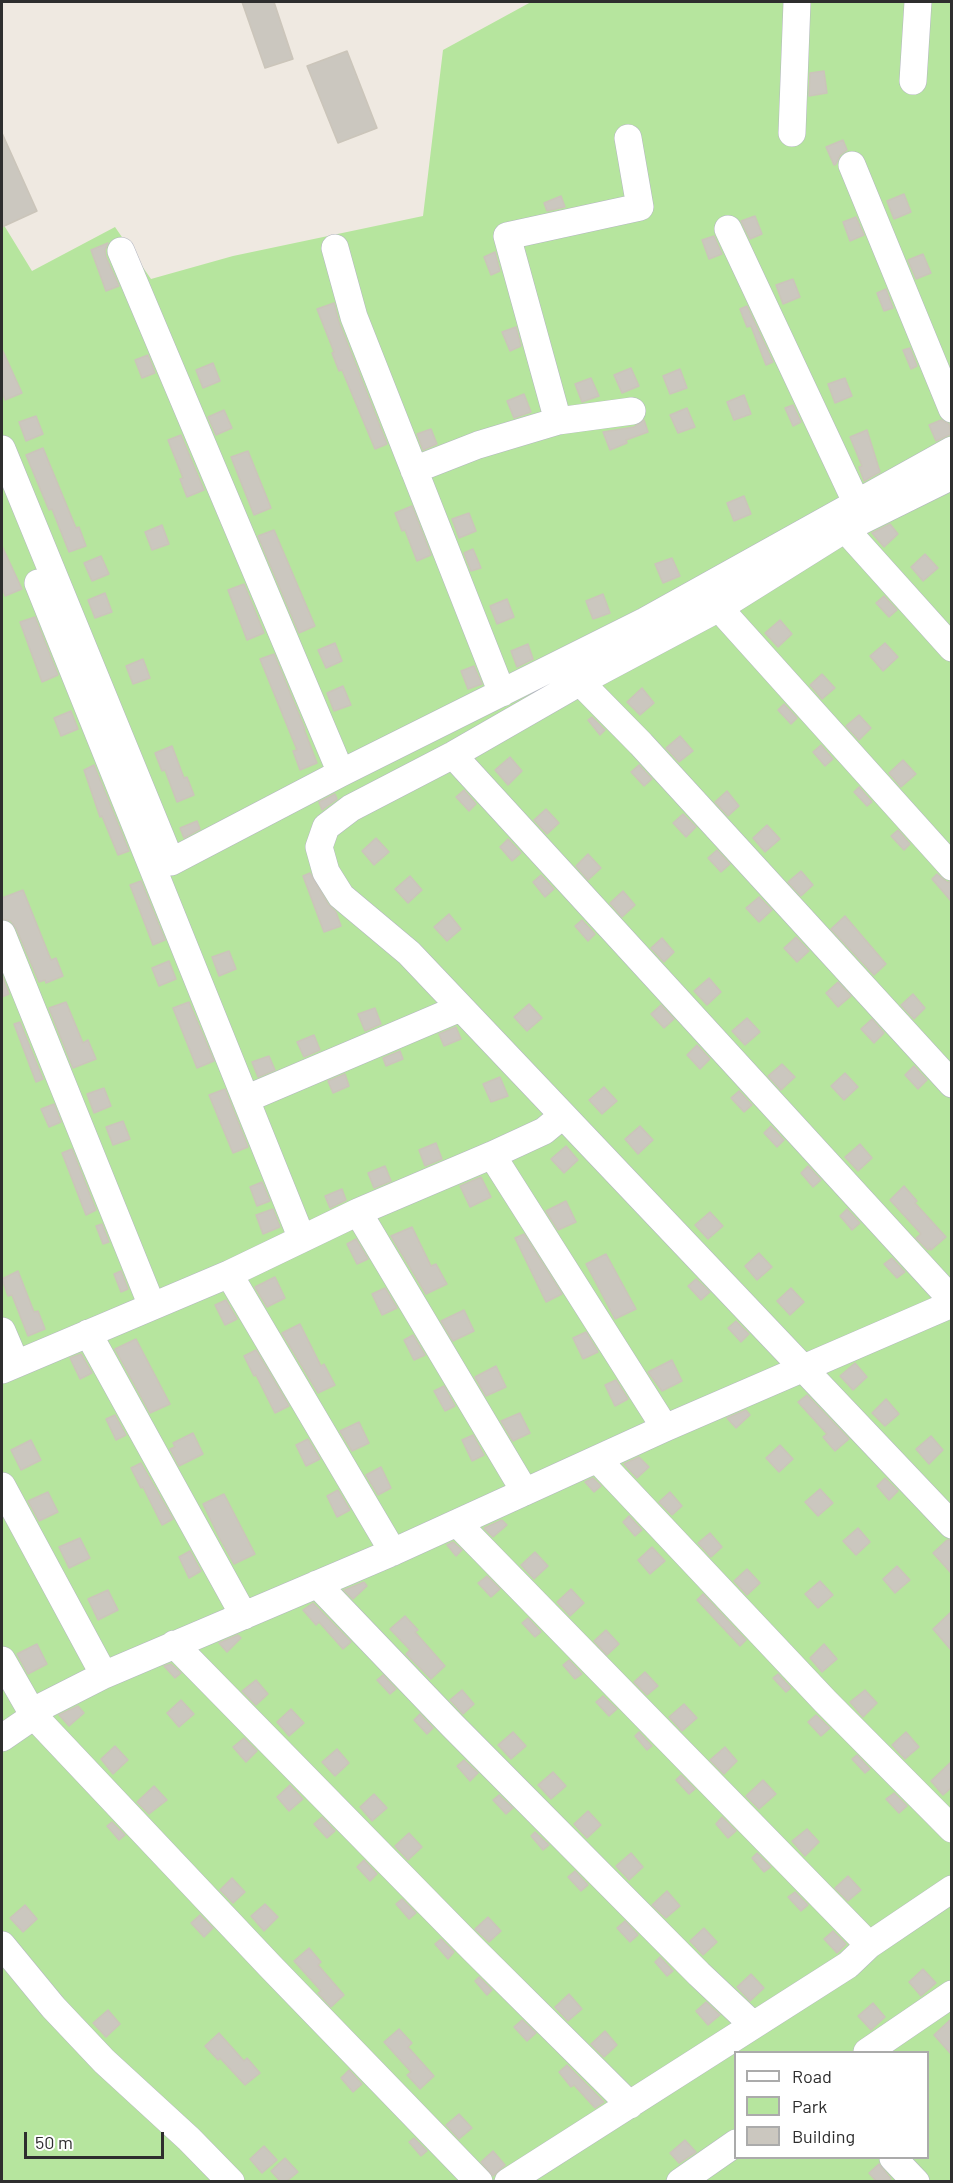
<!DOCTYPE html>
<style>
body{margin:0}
#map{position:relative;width:953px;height:2183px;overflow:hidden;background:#efe9e1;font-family:Barlow,sans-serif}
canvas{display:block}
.frame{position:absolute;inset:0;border:3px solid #2e2e2e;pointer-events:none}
.legend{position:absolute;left:734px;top:2051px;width:195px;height:108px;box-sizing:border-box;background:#fff;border:2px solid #ababab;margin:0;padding:8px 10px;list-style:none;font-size:18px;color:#2e2e2e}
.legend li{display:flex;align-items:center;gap:12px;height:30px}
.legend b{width:30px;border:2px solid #ababab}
.scale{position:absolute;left:24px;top:2132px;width:140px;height:27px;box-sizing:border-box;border:3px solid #2e2e2e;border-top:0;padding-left:8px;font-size:18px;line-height:21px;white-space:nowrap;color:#2e2e2e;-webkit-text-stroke:4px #fff;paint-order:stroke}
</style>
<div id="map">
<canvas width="953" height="2183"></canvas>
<div class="frame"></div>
<ul class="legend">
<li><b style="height:8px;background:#fff"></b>Road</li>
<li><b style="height:16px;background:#b6e59e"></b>Park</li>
<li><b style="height:16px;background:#cbc7bf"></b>Building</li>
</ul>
<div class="scale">50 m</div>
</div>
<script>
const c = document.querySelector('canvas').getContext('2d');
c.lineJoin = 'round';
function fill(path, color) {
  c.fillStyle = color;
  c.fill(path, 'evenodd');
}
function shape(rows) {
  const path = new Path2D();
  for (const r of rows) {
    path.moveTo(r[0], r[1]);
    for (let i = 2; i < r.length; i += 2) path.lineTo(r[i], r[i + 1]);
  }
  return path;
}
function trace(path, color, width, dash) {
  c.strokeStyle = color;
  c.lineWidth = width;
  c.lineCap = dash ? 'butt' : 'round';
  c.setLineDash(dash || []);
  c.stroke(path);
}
fill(shape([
 [531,2,951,2,951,2181,2,2181,2,222,32,271,115,227,151,279,233,256,423,216,443,50],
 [736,2052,928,2052,928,2158,736,2158]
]), '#b6e59e');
const building = shape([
 [242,2,274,2,293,59,265,68,242,2],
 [347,51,377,128,338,143,307,66,347,51],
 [824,71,827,93,809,96,810,73,824,71],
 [2,133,37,211,2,227,2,133],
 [843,140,847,150,840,155,836,164,834,165,826,147,843,140],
 [904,194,911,212,894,219,887,201,904,194],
 [561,196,565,207,547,211,544,203,561,196],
 [755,216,762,234,750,239,741,221,755,216],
 [856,217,864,235,850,241,843,222,856,217],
 [714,236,722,254,709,259,702,240,714,236],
 [108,243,105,250,106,257,119,286,106,291,91,250,108,243],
 [495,252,500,271,491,275,484,257,495,252],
 [923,254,931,273,916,279,908,260,923,254],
 [793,279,800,297,783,304,776,285,793,279],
 [886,289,893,308,884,311,877,293,886,289],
 [334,303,339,322,387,444,375,449,342,370,339,371,332,353,334,352,317,309,334,303],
 [747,306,773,362,766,365,751,326,747,327,740,309,747,306],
 [516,327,521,346,510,351,502,332,516,327],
 [910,348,917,366,911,369,903,350,910,348],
 [2,349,22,393,5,400,2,391,2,349],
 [148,355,155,373,142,378,135,360,148,355],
 [213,363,220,381,203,388,196,370,213,363],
 [631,368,639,386,622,393,614,375,631,368],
 [680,369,687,388,670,394,663,376,680,369],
 [591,378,599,396,582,402,575,384,591,378],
 [845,378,852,396,835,403,828,384,845,378],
 [524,394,531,412,514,418,507,401,524,394],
 [744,395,751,414,734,420,727,402,744,395],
 [793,405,801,422,793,426,785,408,793,405],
 [687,408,695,427,678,433,670,415,687,408],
 [224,410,232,428,216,435,208,417,224,410],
 [36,416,43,434,26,441,19,422,36,416],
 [644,420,648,432,626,440,627,443,610,450,603,432,634,427,644,420],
 [941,420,949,424,951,434,936,441,929,425,941,420],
 [431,429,437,444,423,450,417,434,431,429],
 [867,430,880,472,864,481,859,467,862,466,850,437,867,430],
 [181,435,204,490,187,497,180,479,183,478,168,440,181,435],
 [43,448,76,528,79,527,86,546,69,552,52,509,49,510,26,455,43,448],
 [248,451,271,508,254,515,231,457,248,451],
 [744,496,751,514,734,521,727,503,744,496],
 [412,506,431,555,417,561,405,530,402,531,395,513,412,506],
 [469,513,476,531,459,538,452,519,469,513],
 [890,524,898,534,884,547,872,533,890,524],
 [162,525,169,544,152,550,145,532,162,525],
 [274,530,315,626,299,633,258,536,274,530],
 [2,546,22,589,5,596,2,587,2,546],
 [473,549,481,568,471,571,464,553,473,549],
 [925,554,938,568,923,581,911,567,925,554],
 [101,556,109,574,92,581,84,563,101,556],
 [672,558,680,576,663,583,655,564,672,558],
 [244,584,264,633,247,640,228,590,244,584],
 [105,593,112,612,95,618,88,600,105,593],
 [603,594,610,613,593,619,586,601,603,594],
 [884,596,897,610,889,617,876,603,884,596],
 [507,599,514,617,497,624,490,606,507,599],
 [35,617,58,675,42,682,20,622,35,617],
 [780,620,792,634,778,647,765,633,780,620],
 [335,643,342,661,326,668,318,650,335,643],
 [885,643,898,657,883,671,870,656,885,643],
 [528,644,533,659,517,667,511,651,528,644],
 [274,654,305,729,304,729,317,763,300,770,293,751,297,750,260,659,274,654],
 [143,659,150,678,133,684,126,666,143,659],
 [474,666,482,684,468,689,461,671,474,666],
 [822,674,835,688,822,699,810,685,822,674],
 [343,686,351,705,334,711,327,693,343,686],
 [642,688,654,703,640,715,627,702,642,688],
 [784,704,797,718,791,724,778,710,784,704],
 [71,711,78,729,61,736,54,718,71,711],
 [859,715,871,728,859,740,846,726,859,715],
 [592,717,605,730,600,735,588,720,592,717],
 [680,736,693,751,679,762,666,748,680,736],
 [821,745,833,759,825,766,813,752,821,745],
 [172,746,184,778,187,777,194,795,177,802,165,770,162,771,155,753,172,746],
 [510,757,522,771,508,785,495,770,510,757],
 [903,760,916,774,901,787,889,773,903,760],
 [94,765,129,851,118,855,102,816,100,817,84,770,94,765],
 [639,765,652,779,644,786,631,772,639,765],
 [859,787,872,802,867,806,854,792,859,787],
 [464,790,476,804,469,811,456,797,464,790],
 [727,791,739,806,728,816,715,802,727,791],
 [335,794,337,799,322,810,319,802,335,794],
 [546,809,559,823,547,834,534,820,546,809],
 [683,814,696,827,686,837,673,823,683,814],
 [197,821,200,829,184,838,180,828,197,821],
 [767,825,780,839,765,852,753,838,767,825],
 [898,830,910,844,904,850,891,836,898,830],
 [376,838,389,852,374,865,362,851,376,838],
 [508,839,521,853,512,861,500,847,508,839],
 [717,850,730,864,721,872,708,858,717,850],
 [588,854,601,868,588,880,576,866,588,854],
 [801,871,813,885,801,896,788,882,801,871],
 [310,873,328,904,336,912,341,926,324,932,303,876,310,873],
 [937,874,947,882,951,882,951,901,932,879,937,874],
 [541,875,554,889,545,897,533,882,541,875],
 [410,876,422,890,408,903,395,889,410,876],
 [141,881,165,940,153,945,130,885,141,881],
 [23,890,51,960,56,958,63,976,46,983,45,980,39,982,16,928,11,921,2,919,2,898,23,890],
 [623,891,635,905,622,917,610,903,623,891],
 [759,897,772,910,759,922,746,908,759,897],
 [449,914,461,929,447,941,434,927,449,914],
 [845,916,886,964,874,975,831,929,845,916],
 [582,920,595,934,588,941,575,926,582,920],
 [796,937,809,951,797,962,784,948,796,937],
 [662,938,674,952,664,962,651,948,662,938],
 [229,951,236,969,219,976,212,957,229,951],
 [169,961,176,979,159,986,152,968,169,961],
 [2,975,9,994,2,997,2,975],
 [709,978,721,992,707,1005,694,991,709,978],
 [838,982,851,996,838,1007,826,993,838,982],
 [913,994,925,1008,914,1019,901,1005,913,994],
 [66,1002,83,1043,88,1040,96,1059,73,1068,49,1008,66,1002],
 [189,1002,214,1061,197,1068,173,1008,189,1002],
 [529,1004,542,1018,527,1031,514,1017,529,1004],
 [661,1005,674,1019,664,1028,651,1014,661,1005],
 [375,1008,381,1024,365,1031,358,1014,375,1008],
 [747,1018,760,1032,745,1045,732,1031,747,1018],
 [872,1019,884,1033,874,1043,861,1029,872,1019],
 [20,1022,43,1079,36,1082,14,1024,20,1022],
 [456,1027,461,1039,444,1046,439,1034,456,1027],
 [314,1035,320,1050,304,1057,297,1042,314,1035],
 [697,1045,710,1059,700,1069,687,1055,697,1045],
 [400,1051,403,1059,386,1066,383,1058,400,1051],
 [269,1056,275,1070,258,1077,252,1062,269,1056],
 [782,1064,795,1077,781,1090,768,1076,782,1064],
 [914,1066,927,1080,918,1089,905,1075,914,1066],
 [845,1073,858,1087,844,1100,831,1086,845,1073],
 [345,1074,349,1086,333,1093,328,1081,345,1074],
 [500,1077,508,1096,491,1102,483,1084,500,1077],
 [604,1087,617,1101,602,1114,589,1100,604,1087],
 [104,1088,111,1106,94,1113,87,1094,104,1088],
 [225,1089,248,1147,233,1153,209,1095,225,1089],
 [739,1091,752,1105,744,1112,731,1098,739,1091],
 [54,1104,61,1122,49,1127,41,1109,54,1104],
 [123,1121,130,1139,113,1145,106,1127,123,1121],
 [640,1126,653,1140,638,1154,625,1139,640,1126],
 [771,1126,784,1140,777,1147,764,1133,771,1126],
 [436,1143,442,1159,425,1166,419,1150,436,1143],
 [860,1144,872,1158,858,1171,845,1157,860,1144],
 [566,1146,578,1160,564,1173,551,1159,566,1146],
 [72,1149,96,1210,86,1215,62,1153,72,1149],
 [385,1166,391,1181,374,1188,368,1173,385,1166],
 [808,1166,821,1180,813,1187,801,1173,808,1166],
 [481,1177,491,1197,470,1207,460,1186,481,1177],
 [262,1182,270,1201,257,1206,250,1187,262,1182],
 [904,1186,917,1201,915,1203,946,1237,931,1250,930,1248,928,1250,916,1238,921,1234,890,1200,904,1186],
 [342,1189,346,1200,330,1208,325,1196,342,1189],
 [566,1201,576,1222,558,1230,546,1211,566,1201],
 [273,1209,280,1227,263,1234,256,1215,273,1209],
 [847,1209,860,1223,852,1230,840,1216,847,1209],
 [710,1212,723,1226,708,1239,695,1225,710,1212],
 [102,1224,109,1242,103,1244,96,1226,102,1224],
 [412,1227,431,1266,436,1264,447,1284,426,1294,391,1236,412,1227],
 [524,1234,562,1294,546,1302,515,1238,524,1234],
 [356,1239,368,1259,357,1264,347,1244,356,1239],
 [759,1253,772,1267,757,1280,745,1266,759,1253],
 [606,1254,636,1309,615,1319,586,1264,606,1254],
 [892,1258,905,1272,897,1278,884,1264,892,1258],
 [18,1271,34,1312,38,1311,45,1329,28,1336,12,1295,8,1296,2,1279,18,1271],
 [121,1271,128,1289,121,1292,114,1274,121,1271],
 [275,1277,285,1298,267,1307,255,1287,275,1277],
 [696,1279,710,1292,701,1300,688,1286,696,1279],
 [385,1288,397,1308,382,1315,372,1294,385,1288],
 [791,1288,804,1302,790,1315,777,1301,791,1288],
 [226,1300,237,1319,225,1325,215,1305,226,1300],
 [464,1310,474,1331,453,1341,441,1321,464,1310],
 [736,1321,749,1334,741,1342,728,1328,736,1321],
 [300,1324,321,1366,324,1364,335,1385,318,1393,282,1333,300,1324],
 [586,1332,598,1352,583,1359,573,1338,586,1332],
 [413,1335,425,1355,414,1360,404,1340,413,1335],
 [136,1339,170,1404,150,1413,115,1349,136,1339],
 [256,1350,289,1406,275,1413,256,1375,254,1376,244,1356,256,1350],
 [81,1354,92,1373,80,1379,70,1358,81,1354],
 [672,1360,682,1381,662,1391,648,1372,672,1360],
 [855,1363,867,1377,853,1390,840,1376,855,1363],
 [496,1366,506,1387,486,1396,475,1377,496,1366],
 [616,1380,628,1399,615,1406,605,1385,616,1380],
 [444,1386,455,1406,445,1411,434,1391,444,1386],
 [807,1395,849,1439,835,1451,823,1437,827,1434,798,1402,807,1395],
 [886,1399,899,1414,885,1426,872,1413,886,1399],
 [746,1410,750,1415,736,1428,727,1418,746,1410],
 [520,1413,530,1433,513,1441,501,1421,520,1413],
 [115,1415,126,1435,116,1440,106,1419,115,1415],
 [359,1422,369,1443,352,1451,340,1431,359,1422],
 [193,1433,203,1454,179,1466,170,1449,175,1447,173,1443,193,1433],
 [473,1435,484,1455,472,1461,462,1440,473,1435],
 [931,1436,943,1450,929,1464,916,1449,931,1436],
 [308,1439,320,1459,306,1466,296,1445,308,1439],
 [31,1440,41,1460,21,1470,11,1450,31,1440],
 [780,1445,793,1459,779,1472,766,1458,780,1445],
 [639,1457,649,1467,637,1478,624,1464,639,1457],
 [141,1463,173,1519,162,1525,143,1487,141,1488,131,1468,141,1463],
 [381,1467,391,1488,378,1495,366,1475,381,1467],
 [593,1478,601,1486,594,1492,585,1482,593,1478],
 [885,1478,898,1491,889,1500,877,1486,885,1478],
 [820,1489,833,1503,818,1516,805,1502,820,1489],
 [338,1490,350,1510,337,1517,327,1496,338,1490],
 [48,1492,58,1512,39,1521,28,1501,48,1492],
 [670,1492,682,1506,672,1515,659,1502,670,1492],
 [224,1494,255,1554,234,1564,219,1537,203,1504,224,1494],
 [629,1516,642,1530,635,1536,623,1522,629,1516],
 [502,1520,507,1525,493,1537,484,1528,502,1520],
 [858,1528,870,1542,856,1555,843,1541,858,1528],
 [710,1533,722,1547,711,1557,698,1543,710,1533],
 [80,1538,90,1558,69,1568,59,1547,80,1538],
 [947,1540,951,1540,951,1573,933,1553,947,1540],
 [453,1542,462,1550,456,1556,447,1545,453,1542],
 [652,1547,665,1561,650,1574,638,1560,652,1547],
 [190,1551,201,1571,189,1578,179,1557,190,1551],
 [535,1552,548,1566,534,1579,521,1565,535,1552],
 [897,1566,910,1580,895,1593,883,1579,897,1566],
 [747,1569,760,1583,747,1595,734,1581,747,1569],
 [487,1576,500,1589,491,1597,478,1583,487,1576],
 [820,1581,833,1595,818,1608,805,1594,820,1581],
 [364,1582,367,1586,353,1599,344,1590,364,1582],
 [571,1589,584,1603,570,1616,557,1602,571,1589],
 [108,1590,118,1610,98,1620,88,1599,108,1590],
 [703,1594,746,1640,740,1646,697,1600,703,1594],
 [313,1603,351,1642,343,1649,319,1622,316,1625,303,1610,313,1603],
 [951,1612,951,1650,933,1629,951,1612],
 [405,1616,418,1630,415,1632,445,1666,431,1679,406,1654,410,1650,390,1629,405,1616],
 [528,1618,541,1632,535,1637,522,1623,528,1618],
 [606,1630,619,1644,607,1655,594,1641,606,1630],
 [238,1635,241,1638,227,1652,219,1643,238,1635],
 [37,1644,47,1664,28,1674,17,1654,37,1644],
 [824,1644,837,1659,822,1672,810,1658,824,1644],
 [569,1660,582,1674,575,1679,563,1665,569,1660],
 [171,1664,181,1673,175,1678,164,1666,171,1664],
 [645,1672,658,1686,647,1695,634,1682,645,1672],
 [778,1674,791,1688,786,1692,773,1678,778,1674],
 [383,1675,396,1689,390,1694,377,1680,383,1675],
 [256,1680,268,1694,256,1705,242,1691,256,1680],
 [462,1690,474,1704,463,1714,450,1700,462,1690],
 [865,1690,877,1703,863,1717,850,1702,865,1690],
 [603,1696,617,1709,609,1716,596,1702,603,1696],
 [181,1700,194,1714,179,1727,167,1713,181,1700],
 [684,1704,697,1718,682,1731,669,1717,684,1704],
 [78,1706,84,1713,69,1726,59,1715,78,1706],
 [291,1709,304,1723,289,1736,277,1722,291,1709],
 [420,1714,433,1728,427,1734,414,1720,420,1714],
 [816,1715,830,1728,821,1736,808,1722,816,1715],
 [513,1732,526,1746,511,1759,498,1745,513,1732],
 [639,1732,652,1746,647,1750,635,1736,639,1732],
 [906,1732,919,1747,905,1759,892,1745,906,1732],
 [244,1738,257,1751,246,1762,233,1747,244,1738],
 [115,1746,128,1760,113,1774,101,1759,115,1746],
 [725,1747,737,1761,724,1774,710,1760,725,1747],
 [337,1749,349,1763,335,1776,322,1762,337,1749],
 [857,1755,870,1769,865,1773,852,1759,857,1755],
 [464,1760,478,1773,470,1781,457,1766,464,1760],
 [951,1762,951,1788,943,1795,931,1781,951,1762],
 [553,1772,566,1786,551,1799,538,1785,553,1772],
 [681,1775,695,1789,689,1794,676,1780,681,1775],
 [763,1780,776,1794,759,1809,746,1796,763,1780],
 [290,1785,303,1799,289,1811,277,1797,290,1785],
 [154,1786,167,1800,149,1814,137,1802,154,1786],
 [894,1793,907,1806,899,1813,886,1799,894,1793],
 [374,1794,387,1808,372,1821,360,1807,374,1794],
 [499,1795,513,1808,506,1814,493,1800,499,1795],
 [588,1811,601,1825,587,1838,574,1824,588,1811],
 [322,1817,335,1831,327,1838,314,1824,322,1817],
 [722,1817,736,1831,728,1838,716,1824,722,1817],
 [112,1822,125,1835,119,1840,107,1826,112,1822],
 [807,1829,819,1842,805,1856,792,1841,807,1829],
 [535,1832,549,1845,543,1850,531,1836,535,1832],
 [409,1833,422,1847,408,1860,395,1846,409,1833],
 [631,1853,643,1867,629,1880,616,1866,631,1853],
 [757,1853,771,1867,764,1872,752,1858,757,1853],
 [364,1860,377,1874,370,1881,357,1867,364,1860],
 [575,1871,588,1885,581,1891,568,1877,575,1871],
 [848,1876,861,1890,848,1901,835,1888,848,1876],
 [232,1878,245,1892,233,1903,220,1890,232,1878],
 [667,1891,680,1906,666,1918,652,1905,667,1891],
 [795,1892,808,1905,801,1911,788,1897,795,1892],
 [402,1899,416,1913,409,1919,396,1904,402,1899],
 [265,1904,278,1917,264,1931,251,1916,265,1904],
 [25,1905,37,1919,23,1932,10,1918,25,1905],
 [200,1915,213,1928,204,1937,191,1923,200,1915],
 [488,1917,501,1931,489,1942,475,1929,488,1917],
 [625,1921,638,1935,630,1942,617,1928,625,1921],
 [704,1928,717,1942,703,1955,690,1941,704,1928],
 [833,1931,846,1944,837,1953,824,1939,833,1931],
 [441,1939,454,1952,448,1959,435,1944,441,1939],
 [309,1948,321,1962,318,1965,344,1995,331,2007,318,1993,321,1991,294,1961,309,1948],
 [660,1957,673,1971,667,1976,655,1962,660,1957],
 [923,1969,936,1983,921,1996,909,1982,923,1969],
 [751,1974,764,1988,750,2001,737,1987,751,1974],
 [479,1977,492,1990,487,1995,475,1981,479,1977],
 [569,1994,582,2009,568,2021,555,2007,569,1994],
 [706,2002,720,2015,708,2025,696,2011,706,2002],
 [873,2003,885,2017,871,2030,858,2016,873,2003],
 [108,2010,120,2024,106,2037,93,2023,108,2010],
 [951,2019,951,2054,934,2035,951,2019],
 [522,2020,536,2033,527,2041,514,2027,522,2020],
 [399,2029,412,2043,408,2047,434,2076,420,2089,407,2075,411,2072,384,2042,399,2029],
 [605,2031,617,2045,604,2057,591,2044,605,2031],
 [219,2033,244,2061,247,2058,260,2073,245,2085,220,2058,218,2060,205,2046,219,2033],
 [567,2065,604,2102,595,2108,574,2085,571,2087,559,2072,567,2065],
 [349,2070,362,2084,353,2092,341,2078,349,2070],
 [459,2114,472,2128,459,2139,446,2125,459,2114],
 [414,2138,427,2151,421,2156,409,2142,414,2138],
 [685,2140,696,2152,679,2163,670,2153,685,2140],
 [264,2146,277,2160,262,2173,250,2159,264,2146],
 [493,2151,505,2165,493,2176,481,2162,493,2151],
 [285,2158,298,2172,287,2181,280,2181,271,2171,285,2158],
 [879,2164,891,2179,888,2181,876,2181,869,2173,879,2164]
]);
fill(building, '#cbc7bf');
trace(building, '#cbc5ba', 1.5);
const minor = shape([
 [913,81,918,2],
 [792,133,797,2],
 [852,165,952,409],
 [728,229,857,504],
 [335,248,354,317,502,693],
 [121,251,341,773],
 [558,421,507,236,640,207,628,138],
 [2,449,171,862,341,773,645,621,952,450],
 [414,470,478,445,558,421,632,411],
 [952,476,845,529,719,608,580,682,453,755,351,808,326,827,319,847,326,872,341,896,409,953,952,1525],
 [845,529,952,648],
 [38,583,302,1239],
 [719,608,952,867],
 [580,682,641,744,952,1084],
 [453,755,952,1300],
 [2,934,152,1306],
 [246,1099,460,1008],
 [492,1155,665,1428],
 [358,1212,525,1492],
 [229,1274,393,1552],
 [2,1331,16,1364],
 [88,1333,244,1616],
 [2,1370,229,1274,358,1212,492,1155,544,1131,562,1116],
 [597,1459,825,1701,952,1829],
 [2,1486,104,1675],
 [457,1523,869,1945],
 [317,1584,452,1725,699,1974,752,2024],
 [174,1644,473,1949,630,2105],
 [2,1660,34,1716,270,1966,479,2182],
 [2,1738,34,1716,41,1707,104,1675,393,1552,665,1428,952,1304],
 [2,1945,53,2007,104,2061,189,2139,231,2182],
 [867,2052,952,1994],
 [893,2158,916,2182],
 [508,2182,848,1965,869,1945,952,1889],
 [680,2182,736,2143]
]);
trace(minor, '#b4b7c1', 28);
trace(minor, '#fff', 27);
</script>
